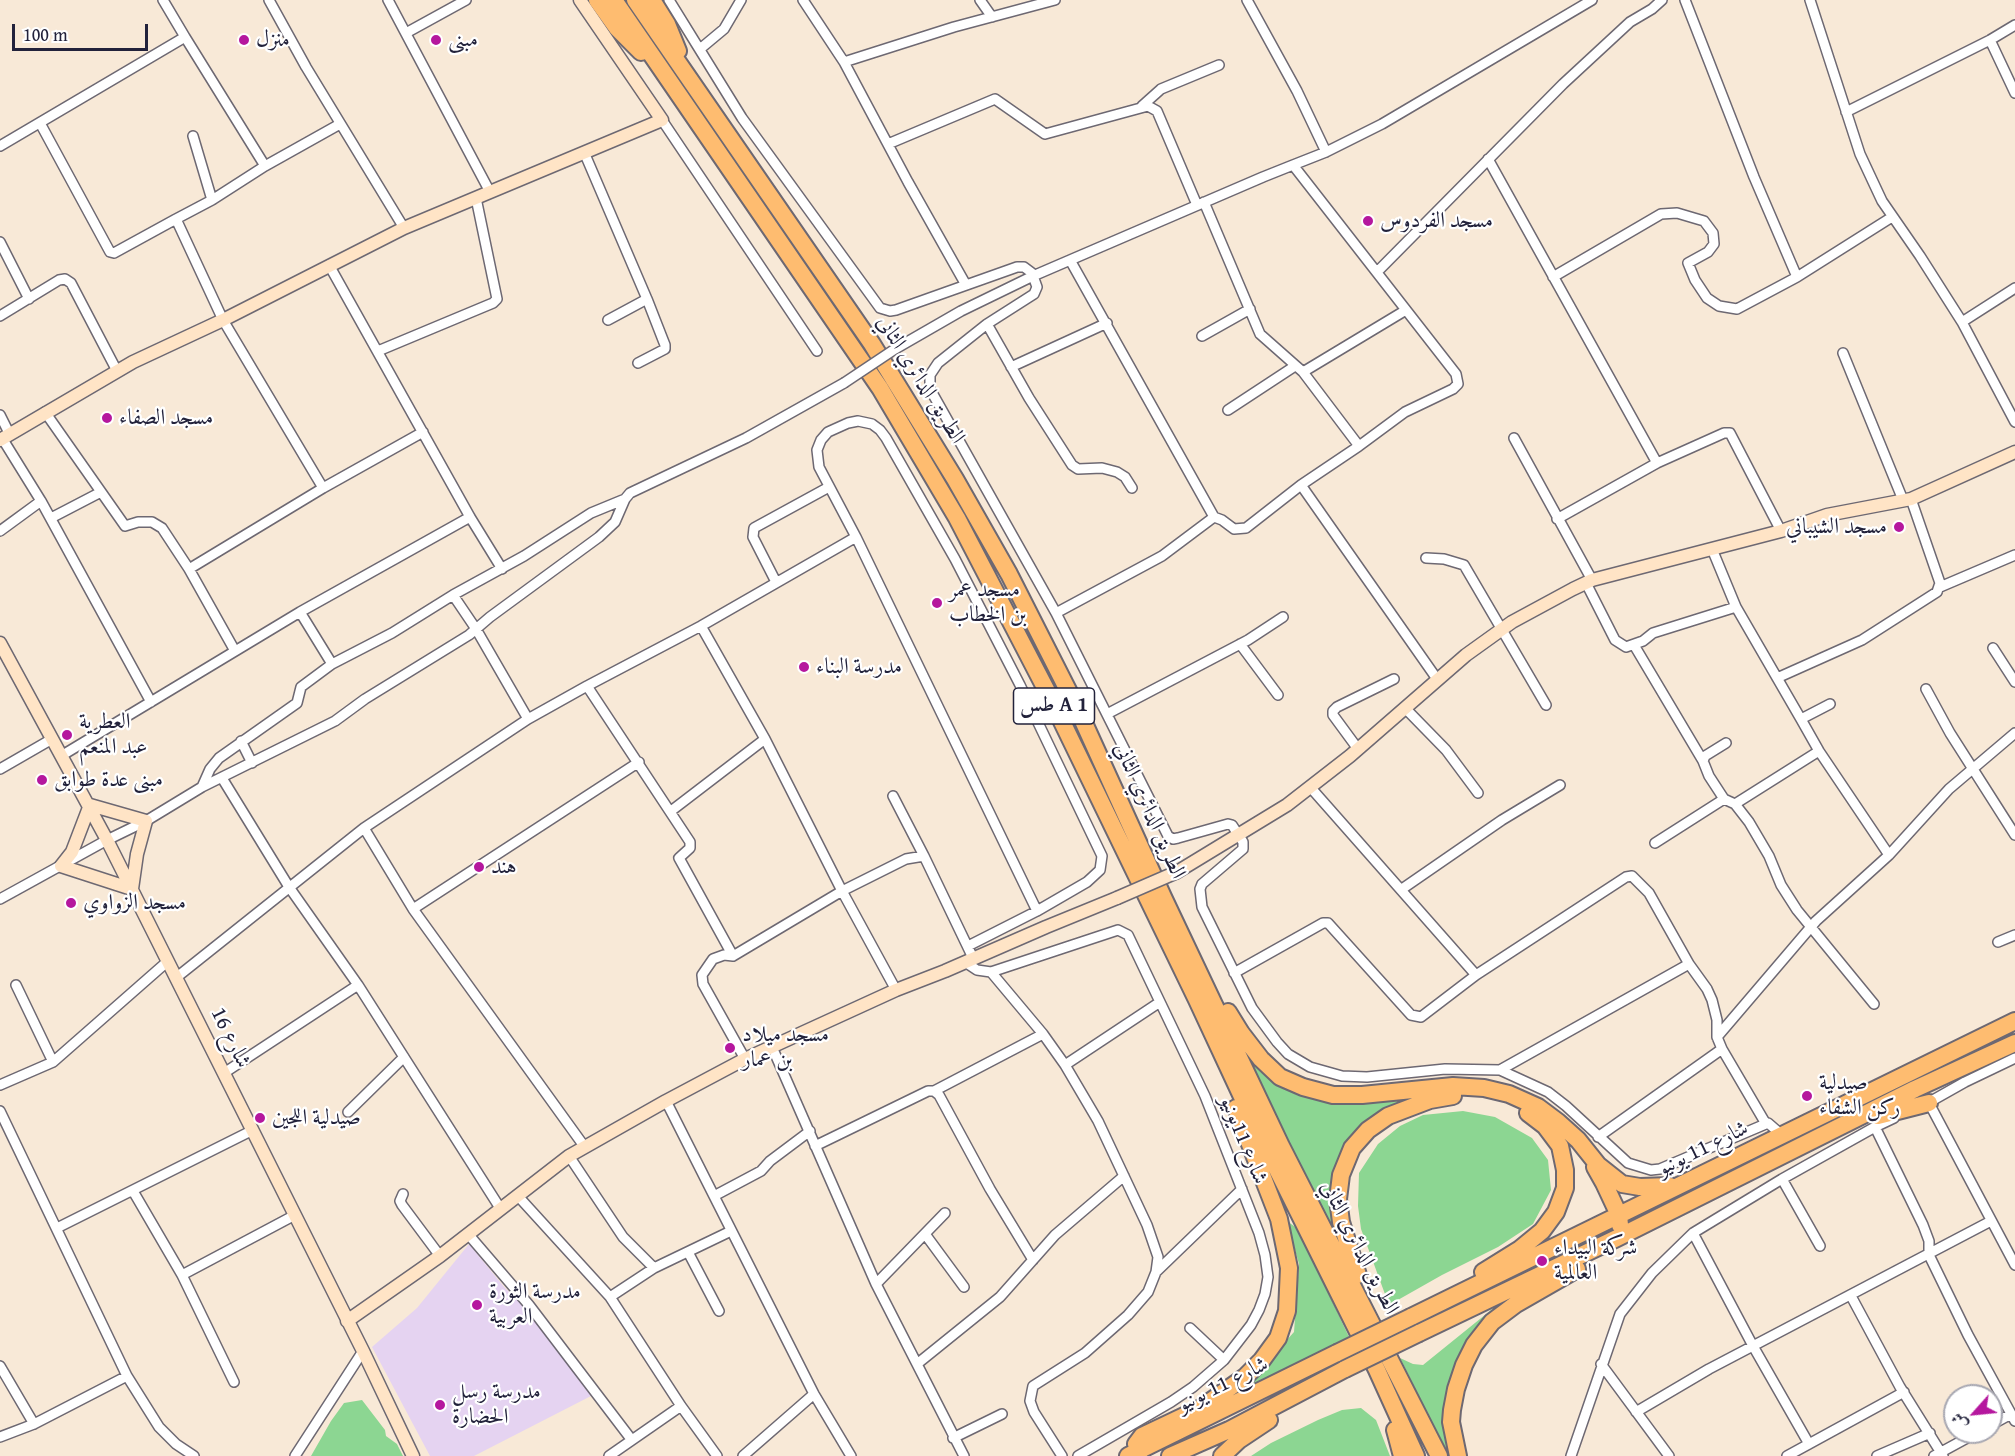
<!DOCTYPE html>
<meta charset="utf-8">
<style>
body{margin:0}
#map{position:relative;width:2015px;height:1456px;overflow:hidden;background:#f8e9d7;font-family:"Gentium Book Plus",Amiri,serif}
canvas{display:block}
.north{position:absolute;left:1943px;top:1384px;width:60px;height:60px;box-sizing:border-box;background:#fff;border:2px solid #a7a7b1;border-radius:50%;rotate:243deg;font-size:16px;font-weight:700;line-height:24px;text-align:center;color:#22223b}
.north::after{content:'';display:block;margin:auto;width:21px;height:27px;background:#b5179e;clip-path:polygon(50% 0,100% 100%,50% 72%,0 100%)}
.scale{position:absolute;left:12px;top:24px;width:136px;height:27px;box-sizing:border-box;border:3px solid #22223b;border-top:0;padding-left:8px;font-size:18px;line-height:21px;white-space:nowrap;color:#22223b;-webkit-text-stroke:4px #fff;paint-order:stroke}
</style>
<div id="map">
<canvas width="2015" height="1456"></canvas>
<div class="north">ش</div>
<div class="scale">100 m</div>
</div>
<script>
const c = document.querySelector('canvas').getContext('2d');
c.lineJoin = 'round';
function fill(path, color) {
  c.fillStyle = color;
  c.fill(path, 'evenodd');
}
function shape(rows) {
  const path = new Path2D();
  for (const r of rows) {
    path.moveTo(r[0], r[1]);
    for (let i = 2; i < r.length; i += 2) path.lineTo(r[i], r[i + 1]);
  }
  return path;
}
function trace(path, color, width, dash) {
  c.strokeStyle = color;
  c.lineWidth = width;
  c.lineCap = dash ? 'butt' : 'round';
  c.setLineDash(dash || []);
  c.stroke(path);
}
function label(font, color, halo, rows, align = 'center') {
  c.font = font + ' "Gentium Book Plus",Amiri,serif';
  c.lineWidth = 4.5;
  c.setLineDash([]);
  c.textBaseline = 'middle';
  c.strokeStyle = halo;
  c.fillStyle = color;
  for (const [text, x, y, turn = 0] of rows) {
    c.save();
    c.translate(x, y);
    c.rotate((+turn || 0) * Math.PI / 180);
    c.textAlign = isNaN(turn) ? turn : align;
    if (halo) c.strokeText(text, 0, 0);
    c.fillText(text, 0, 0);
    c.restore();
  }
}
fill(shape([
 [469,1244,505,1288,535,1317,591,1396,474,1456,430,1456,372,1347,417,1308]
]), '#e5d3f1');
fill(shape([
 [1242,1044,1295,1091,1439,1091,1350,1138,1335,1167,1331,1197,1335,1236],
 [1463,1111,1495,1117,1532,1138,1548,1160,1551,1190,1533,1224,1498,1247,1442,1275,1389,1305,1361,1229,1358,1206,1359,1173,1378,1144,1400,1126,1423,1115],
 [1287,1221,1298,1229,1349,1337,1236,1397,1294,1332,1299,1264],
 [1496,1306,1499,1309,1464,1351,1455,1456,1448,1456,1400,1358,1413,1364,1423,1365],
 [362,1400,385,1430,386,1436,397,1444,403,1456,311,1456,331,1421,344,1403],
 [1361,1408,1376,1420,1390,1456,1251,1456,1271,1443,1318,1420,1342,1410]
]), '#8cd692');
const street = shape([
 [269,0,306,67,404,228],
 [388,0,490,192],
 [669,0,742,118,880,308,890,311,896,310,1017,267,1024,267,1032,273,1037,287,1034,294,987,324,938,363,930,375,930,389,1056,613,1168,836,1173,839,1178,838,1228,824,1232,825,1243,842,1243,849,1202,884,1200,889,1202,907,1252,1008,1277,1042,1288,1054,1310,1067,1342,1076,1367,1077,1445,1069,1500,1070,1548,1092,1566,1106,1628,1163,1651,1170,1660,1169,1768,1123,1783,1136],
 [803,0,844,62,908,182,966,285],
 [980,0,992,17],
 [1247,0,1297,91,1326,152],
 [1685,0,1754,177,1797,277],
 [1810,0,1860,154,1882,201,1920,256,1962,322,2015,422],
 [406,33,466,0],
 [185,37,265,166,340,124],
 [1990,40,2015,93],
 [700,49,724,29,741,0],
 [844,62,954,27,1055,0],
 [1142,106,1161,89,1219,65],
 [1846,112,1990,40,2015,25],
 [662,120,817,351],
 [40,123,110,252,114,253,176,219],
 [193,136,212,200,176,219,223,320,323,488],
 [888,144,995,99,1045,134,1148,106,1157,111,1197,205],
 [0,146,185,37,163,0],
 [584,152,647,299,608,320],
 [1488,159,1657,463],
 [1293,165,1326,152,1382,124,1592,0],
 [212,200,265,166],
 [1204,202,1260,334,1303,372,1359,446],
 [0,242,29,299],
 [329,265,470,517,502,569],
 [1377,272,1563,84,1630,22,1652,9,1662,0],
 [1553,277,1661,214,1677,213,1704,221,1713,233,1714,244,1708,252,1688,263,1695,280,1707,298,1719,306,1737,309,1797,277,1892,217],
 [0,316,59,280,65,279,71,283,117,371],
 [1962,322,2015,288],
 [987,324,1029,398,1072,465,1078,469,1102,468,1117,472,1125,477,1132,488],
 [1202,336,1250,309],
 [895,349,961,311,1033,276,1263,177,1293,165,1456,374,1458,384,1453,389,1405,412,1359,446,1301,485,1246,528,1234,529,1222,520,1214,517,1070,260],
 [378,351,493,303,497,299,476,198],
 [1843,353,1903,500],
 [638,363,665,349,665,345,647,299],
 [1011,367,1107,323],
 [1303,372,1406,310],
 [1228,410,1295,366],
 [45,412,125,526,138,522,152,522,162,528,189,569,235,651],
 [0,415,9,433],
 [2,438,41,501,151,702],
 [1514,438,1592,580],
 [1301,485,1437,679],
 [51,518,101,492],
 [1557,519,1657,463,1724,433,1730,433,1781,531],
 [0,531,41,501],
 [1712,549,1736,607],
 [1426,558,1444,559,1464,565,1546,705],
 [189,569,323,488,423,432],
 [776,582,753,537,754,528,829,487],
 [1586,583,1615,640,1626,647,1643,641,1653,633,1736,607,1802,721],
 [1940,587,2015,555],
 [453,595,476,629,528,719,587,686,701,626,856,537],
 [300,612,470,517],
 [1056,613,1162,556,1214,517],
 [701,626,765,739,842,891,896,990],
 [1240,644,1278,695],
 [1634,645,1703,761],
 [1993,648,2015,682],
 [1777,678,1862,640,1937,592,1940,583,1911,499],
 [587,686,690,842,690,848,679,858,733,956,724,955,713,959,702,975,703,984,745,1059],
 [1926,689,1950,733,2015,835],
 [1830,704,1803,718,1802,721,1819,751,1889,855],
 [1405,708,1446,750,1478,793],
 [1107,714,1248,640,1283,617],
 [241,741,252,763],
 [1726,743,1705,756,1703,761,1709,776,1724,799,1735,804,1749,822,1769,856,1781,885,1797,910,1874,1004],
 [1358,749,1333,715,1333,711,1337,707,1394,679],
 [61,756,300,612,332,664],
 [0,769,52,739],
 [222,778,289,887,358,985,500,1208],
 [202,787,210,769,219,758,297,703,301,687,332,664,392,633,453,595,524,556,591,513,625,499],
 [1311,788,1476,975],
 [893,796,924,856,973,958],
 [1735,804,1819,751],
 [671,811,765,739],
 [364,828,413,909,584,1146],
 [1655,843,1724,799],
 [1402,889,1502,820,1560,785],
 [0,899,107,840,146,821,202,787,335,721,365,699,469,635,490,617,599,537,615,522,625,499,630,493,746,438,844,383],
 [413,909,639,762],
 [1998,942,2015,935],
 [968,946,1037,911,1087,882,1100,870,1102,856,1020,685,955,559,886,438,880,430,872,424,858,421,848,423,828,432,821,440,817,450,819,467,856,537,1037,911],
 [733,956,842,891,906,859,924,856],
 [965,962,977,970,991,972,1118,930,1128,935,1205,1096,1259,1233,1265,1255,1268,1277,1265,1294,1259,1310,1251,1325,1224,1360,1193,1387,1171,1402,1078,1456],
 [991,972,1043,1034,1065,1065,1098,1121,1147,1225,1158,1257,1156,1272,1148,1292,1128,1315,1085,1353,1033,1386,1030,1401,1034,1412,1062,1456],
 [1234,973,1323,923,1328,923,1411,1015,1421,1017,1476,975,1626,877,1632,876,1649,893,1689,964],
 [177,977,364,828,528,719],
 [16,985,53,1062],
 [1717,1037,1816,921,1889,855,1949,789,2015,733],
 [772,1047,876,1284,964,1456],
 [1065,1065,1160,1002],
 [1500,1070,1689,964,1707,989,1712,1000,1717,1020,1717,1037,1722,1049,1766,1124],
 [224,1073,358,985],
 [0,1085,53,1062,168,961],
 [934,1091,1043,1034],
 [666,1101,814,1394,851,1456],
 [1929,1103,2015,1265],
 [1926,1104,1965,1082,2015,1058],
 [0,1111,127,1376],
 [348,1112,404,1057],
 [1875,1127,1923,1225,1929,1241,1929,1255,1968,1335,2015,1421],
 [1598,1137,1722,1049],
 [815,1146,928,1091,934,1091,939,1095,990,1189,1033,1260],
 [569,1156,623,1237,654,1268,731,1231],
 [133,1191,182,1275,234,1382],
 [403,1194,400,1201,402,1205,440,1256],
 [517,1195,610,1297,681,1406,717,1456],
 [714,1196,761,1171,770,1161,810,1131],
 [57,1228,253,1130],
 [1693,1233,1753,1346,1809,1444],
 [468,1234,529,1305,631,1439],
 [925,1234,964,1287],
 [1820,1246,1782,1179,1875,1127,1894,1118],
 [688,1252,719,1311],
 [1156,1272,1242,1189],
 [182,1275,295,1215],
 [876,1284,945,1213],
 [1851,1296,1900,1387,1943,1456],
 [610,1297,654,1268],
 [1190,1328,1224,1360],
 [917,1364,1000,1297,1055,1235,1124,1176],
 [1601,1364,1669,1456],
 [0,1366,34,1424],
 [1636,1412,1709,1369,1991,1221],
 [1991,1425,2011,1414],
 [0,1437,34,1424,127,1376,159,1427,176,1444,194,1456],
 [953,1438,1002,1414],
 [295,1456,363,1351],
 [609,1456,681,1406],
 [743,1456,814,1394],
 [1571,1456,1620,1314,1652,1273,1693,1233,1782,1179],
 [1787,1456,1904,1392],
 [1877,1456,1930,1433],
 [1934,1456,1978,1432]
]);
const secondary = shape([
 [0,440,133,362,223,320,404,228,662,120,580,0],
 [0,643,107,840,363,1351,413,1456],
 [90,805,146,821,137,854,132,889,61,866,72,852,90,805],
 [1177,872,1287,805,1350,756,1466,655,1512,622,1573,589,1592,580,1781,531,1827,515,1911,499,2015,452],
 [347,1321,440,1256,569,1156,666,1101,745,1059,896,990,945,971,1046,927,1117,898]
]);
const highway = shape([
 [597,0,617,28,641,52],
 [614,0,880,388,957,518,1051,699,1197,1000,1257,1129,1377,1370,1416,1456],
 [635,0,872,344,955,479,1009,574,1079,712,1163,897,1281,1146,1439,1456],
 [652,0,667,24,678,51],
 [1228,1012,1241,1033,1261,1059,1280,1077,1303,1087,1333,1095,1362,1095,1453,1086,1484,1088,1509,1094,1538,1107,1558,1122,1578,1140,1598,1165,1622,1184,1640,1187,1670,1186],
 [1878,1116,1929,1103],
 [1595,1167,1604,1183,1619,1215,1620,1225],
 [1483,1272,1520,1249,1542,1231,1556,1212,1565,1188,1565,1170,1560,1146,1545,1126,1528,1113],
 [1358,1275,1341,1222,1338,1199,1341,1175,1352,1148,1368,1130,1388,1116,1430,1100,1453,1096],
 [1411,1317,2015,1021],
 [1419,1333,1617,1238,1915,1089,2015,1043],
 [1395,1430,1402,1456],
 [1128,1456,1337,1353],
 [1139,1456,1136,1444,1142,1436,1201,1408,1245,1377,1262,1360,1278,1338,1287,1311,1289,1268,1279,1219,1236,1108],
 [1170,1456,1229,1430,1345,1369],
 [1222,1456,1239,1440,1269,1420],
 [1458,1456,1451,1422,1452,1410,1456,1389,1464,1365,1474,1345,1492,1322,1516,1304,1577,1269]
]);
trace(street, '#6d6872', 12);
trace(secondary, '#6d6872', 15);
trace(highway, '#6d6872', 20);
trace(street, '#fff', 9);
trace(secondary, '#ffe4c6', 12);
trace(highway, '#febc70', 16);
const streetBridge = shape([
 [844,383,895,349]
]);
const secondaryBridge = shape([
 [1117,898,1177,872]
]);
const highwayBridge = shape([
 [1337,1353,1411,1317],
 [1345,1369,1419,1333]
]);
trace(streetBridge, '#6d6872', 12, []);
trace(secondaryBridge, '#6d6872', 15, []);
trace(highwayBridge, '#6d6872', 20, []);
trace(streetBridge, '#fff', 9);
trace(secondaryBridge, '#ffe4c6', 12);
trace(highwayBridge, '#febc70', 16);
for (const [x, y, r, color] of [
 [244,40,6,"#b5179e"],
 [436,40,6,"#b5179e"],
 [1368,221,6,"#b5179e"],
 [107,418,6,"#b5179e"],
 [1899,527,6,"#b5179e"],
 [937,603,6,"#b5179e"],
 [804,667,6,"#b5179e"],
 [67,735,6,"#b5179e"],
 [42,780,6,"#b5179e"],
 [479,867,6,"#b5179e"],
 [71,903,6,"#b5179e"],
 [730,1048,6,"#b5179e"],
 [1807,1096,6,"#b5179e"],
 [260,1118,6,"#b5179e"],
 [1542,1261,6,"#b5179e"],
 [477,1305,6,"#b5179e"],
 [440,1405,6,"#b5179e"]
]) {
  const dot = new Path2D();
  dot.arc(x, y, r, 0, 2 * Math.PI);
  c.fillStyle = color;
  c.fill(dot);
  trace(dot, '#fff', 2);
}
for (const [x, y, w] of [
 [1054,706,81]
]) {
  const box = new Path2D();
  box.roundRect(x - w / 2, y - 18, w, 36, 4.5);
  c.fillStyle = '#fff';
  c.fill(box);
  trace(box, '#22223b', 1.5);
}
label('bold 21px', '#22223b', null, [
 ["طس A 1",1054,706]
]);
label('22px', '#22223b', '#fff', [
 ["منزل",256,40],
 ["مبنى",448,40],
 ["مسجد الفردوس",1380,221],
 ["مسجد الصفاء",119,418],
 ["مسجد الشيباني",1887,527,"right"],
 ["مسجد عمر",949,590],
 ["بن الخطاب",949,615],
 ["مدرسة البناء",816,667],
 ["العطرية",79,722],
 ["عبد المنعم",79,747],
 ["مبنى عدة طوابق",54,780],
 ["هند",491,867],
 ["مسجد الزواوي",83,903],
 ["مسجد ميلاد",742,1035],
 ["بن عمار",742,1060],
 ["صيدلية",1819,1083],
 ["ركن الشفاء",1819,1108],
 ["صيدلية اللجين",272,1118],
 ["شركة البيداء",1554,1248],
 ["العالمية",1554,1273],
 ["مدرسة الثورة",489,1292],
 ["العربية",489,1317],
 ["مدرسة رسل",452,1392],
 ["الحضارة",452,1417]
], 'left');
label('22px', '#22223b', '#fff', [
 ["الطريق الدائري الثاني",920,380,58],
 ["الطريق الدائري الثاني",1149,811,66],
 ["شارع 16",230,1038,64],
 ["شارع 11يونيو",1243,1140,68],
 ["شارع 11 يونيو",1703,1149,-26],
 ["الطريق الدائري الثاني",1359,1248,63],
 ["شارع 11 يونيو",1223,1385,-26]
]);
</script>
